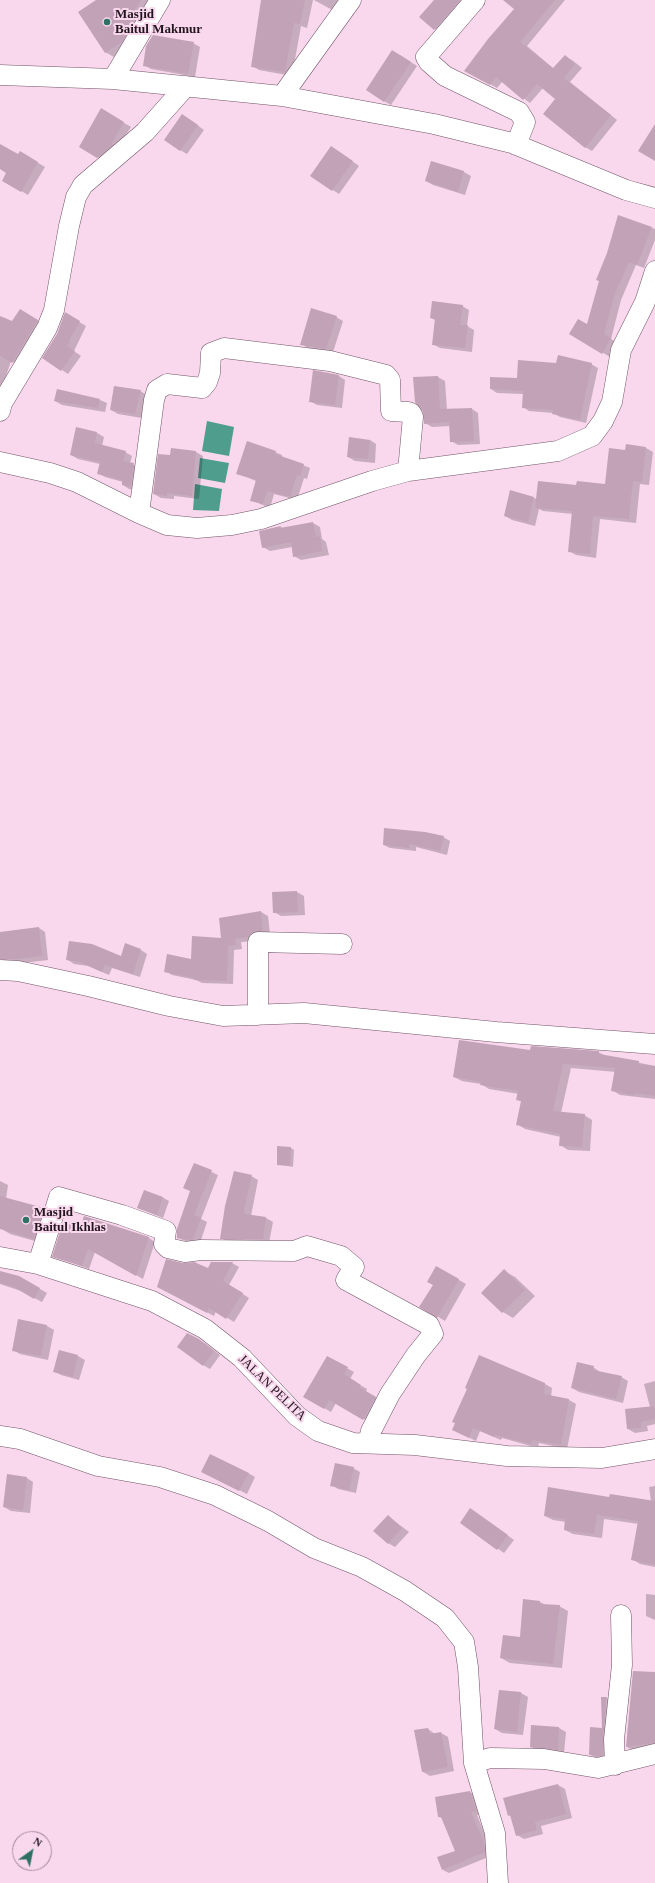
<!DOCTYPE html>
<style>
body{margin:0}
#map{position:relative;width:655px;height:1883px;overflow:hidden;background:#f9d7ed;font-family:"Times New Roman",serif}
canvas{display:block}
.north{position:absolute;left:12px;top:1831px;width:40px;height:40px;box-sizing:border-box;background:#f9d7ed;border:1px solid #a38a9a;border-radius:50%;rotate:33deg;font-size:11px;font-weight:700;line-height:16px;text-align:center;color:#22161e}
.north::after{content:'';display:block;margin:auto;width:14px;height:18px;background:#2e7163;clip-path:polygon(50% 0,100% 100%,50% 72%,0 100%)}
</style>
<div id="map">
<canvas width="655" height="1883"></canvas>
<div class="north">N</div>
</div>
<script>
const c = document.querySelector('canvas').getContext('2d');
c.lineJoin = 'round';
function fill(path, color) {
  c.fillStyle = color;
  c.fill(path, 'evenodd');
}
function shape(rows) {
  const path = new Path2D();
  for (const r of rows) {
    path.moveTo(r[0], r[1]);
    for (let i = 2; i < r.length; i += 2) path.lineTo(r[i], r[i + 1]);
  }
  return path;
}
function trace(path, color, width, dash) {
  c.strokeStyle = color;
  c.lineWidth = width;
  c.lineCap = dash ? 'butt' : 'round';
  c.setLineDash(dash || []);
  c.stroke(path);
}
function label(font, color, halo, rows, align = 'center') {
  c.font = font + ' "Times New Roman",serif';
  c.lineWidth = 4;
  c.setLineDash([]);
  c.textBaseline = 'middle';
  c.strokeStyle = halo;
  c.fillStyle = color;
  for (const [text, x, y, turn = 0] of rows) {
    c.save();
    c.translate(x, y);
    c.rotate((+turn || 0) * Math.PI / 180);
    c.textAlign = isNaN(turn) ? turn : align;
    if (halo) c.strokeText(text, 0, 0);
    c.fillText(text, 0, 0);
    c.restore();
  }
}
fill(shape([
 [207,421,234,427,229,456,202,451],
 [200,458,229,463,225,483,198,478],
 [195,484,222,489,219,511,193,510]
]), '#4f9e8d');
fill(shape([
 [98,0,154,0,114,57,105,52],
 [263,0,313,0,307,28,301,26,292,76,259,70,252,66],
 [314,0,343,0,336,12],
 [435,0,470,0,442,33,435,29],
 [504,0,565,0,527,46,554,69,565,56,572,60,582,68,570,82,617,120,592,151,585,147,556,99,543,88,530,103,502,82,497,88,466,70,515,9],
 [193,43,200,47,195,77,151,69,144,65],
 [400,55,417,66,391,105,384,101],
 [101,109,131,127,118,147,105,161,80,146],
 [189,119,204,130,187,154,180,150],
 [0,145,18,155,20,152,45,167,28,195,3,180,8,172,0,168],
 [338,151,359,166,339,194,311,176],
 [432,162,464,172,471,176,465,195,433,185,426,181],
 [619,216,655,229,655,240,644,268,636,265,621,300,611,339,618,343,610,357,571,334,588,325],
 [462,306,469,310,467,326,474,330,472,352,440,348,433,344,435,320,431,318],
 [20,310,44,324,20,366,11,361,0,394,0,317,13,323],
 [66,314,86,326,74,351,81,356,68,374,62,370],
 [336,317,343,321,333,352,308,348,301,344],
 [557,364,591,364,598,368,586,423,560,417,553,413,529,411,523,407,523,394,497,393,491,389],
 [339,376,345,380,342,408,317,405,310,401],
 [438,377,445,381,447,410,472,409,478,413,480,444,458,445,451,441,450,426,432,427,425,423],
 [140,391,147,395,142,418,118,414,111,410],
 [100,400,107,403,105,412,62,405,55,401],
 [77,428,97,433,104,437,102,446,125,452,132,456,130,463,141,468,138,490,129,489,123,485,123,482,105,477,98,473,100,464,78,459,71,455],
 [370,440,376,444,375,463,355,461,348,457],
 [646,448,653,452,649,485,640,484,636,523,600,519,596,558,576,555,569,551,573,514,543,511,539,509,535,526,512,520,505,516,534,498,537,499,577,486,606,485],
 [196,452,203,456,199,499,174,496,174,499,161,498,154,494,171,456],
 [275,452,282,455,282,457,310,468,307,479,304,478,297,500,274,494,270,508,251,500,256,481,237,473],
 [313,523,320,527,322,539,326,542,329,555,301,560,294,556,292,547,270,551,263,547,260,532,281,527,284,529],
 [443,837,450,841,447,855,416,847,416,851,390,848,384,845],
 [297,892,304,896,305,915,281,916,274,912,273,893],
 [261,912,268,916,270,934,255,941,241,942,242,949,234,950,233,984,202,983,196,980,172,975,165,971,192,960],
 [39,928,45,932,48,960,23,963,8,962,0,959,0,933],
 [141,950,147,954,140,977,112,968,109,975,88,966,74,964,68,960,121,957],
 [531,1052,598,1052,606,1056,655,1066,655,1099,620,1095,612,1090,616,1072,571,1068,561,1113,584,1115,592,1120,590,1151,568,1150,560,1145,561,1137,525,1129,517,1124,522,1102,517,1099,519,1094,489,1089,481,1084,462,1081,454,1077],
 [278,1147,291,1148,294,1150,293,1167,278,1164],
 [194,1164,218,1175,201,1219,207,1222,200,1243,193,1244,178,1238,191,1191],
 [251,1176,258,1180,251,1216,266,1218,273,1222,269,1243,228,1242,221,1238],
 [0,1181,8,1185,6,1199,43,1209,51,1214,42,1243,10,1234,2,1229,0,1222],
 [162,1197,169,1201,163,1218,138,1208],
 [85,1217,149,1238,155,1242,143,1279,95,1252,89,1269,54,1256,81,1229],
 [232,1263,239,1267,229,1285,249,1298,234,1322,216,1311,214,1316,165,1290,208,1270],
 [436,1267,466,1284,445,1321,421,1306,434,1285],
 [504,1271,515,1277,535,1296,513,1318,503,1312,483,1293],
 [0,1272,19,1277,47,1293,42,1302,21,1291,0,1284],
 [19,1320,47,1326,54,1330,48,1360,20,1354,13,1350],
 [188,1334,206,1344,220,1355,210,1369,203,1365],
 [59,1351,78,1356,85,1360,79,1380,61,1375,54,1371],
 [327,1357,354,1372,350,1379,367,1389,366,1392,382,1401,371,1423,336,1403,331,1412,305,1397],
 [593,1367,600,1372,621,1377,628,1381,623,1403,579,1392,572,1388],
 [655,1381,655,1424,647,1426,648,1431,635,1433,628,1429,650,1407,644,1384],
 [545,1384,552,1388,551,1397,569,1400,576,1404,567,1449,539,1443,538,1448,502,1438,501,1440,480,1431,476,1441,460,1433],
 [353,1468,360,1472,356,1493,338,1489,332,1485],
 [248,1473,255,1477,247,1494,209,1475],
 [27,1478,33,1482,30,1513,11,1511,4,1507],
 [655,1486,655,1567,640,1564,632,1559,639,1524,604,1519,602,1538,573,1534,565,1530,566,1522,553,1520,545,1516,610,1498,651,1501,649,1487],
 [471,1509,514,1540,504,1553,461,1523],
 [388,1516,409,1532,395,1547,388,1543],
 [646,1594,655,1595,655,1620,646,1616],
 [540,1602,546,1605,559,1606,568,1611,562,1668,510,1663,501,1658,521,1638],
 [655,1673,655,1748,635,1751,627,1747],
 [521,1693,528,1697,523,1735,502,1733,495,1729],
 [607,1698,613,1702,609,1758,596,1758,590,1754,603,1729],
 [559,1728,566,1732,564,1753,537,1751,531,1747],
 [428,1729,435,1734,441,1733,448,1737,454,1771,430,1776,423,1772],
 [558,1785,565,1789,572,1818,541,1826,543,1834,524,1839,517,1835,512,1817,509,1815],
 [470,1792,477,1796,482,1814,477,1815,490,1847,491,1856,449,1873,443,1870,456,1852,442,1818,439,1817]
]), '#0003');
fill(shape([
 [96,0,141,0,129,19,132,24,122,42,105,53,78,12],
 [261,0,305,0,300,24,294,23,285,72,251,67],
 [434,0,460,0,434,30,419,17],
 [503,0,555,0,520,42,553,68,565,55,575,64,564,78,611,115,585,148,543,114,555,99,537,84,523,100,496,77,490,85,464,71,488,39,514,9],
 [153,35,194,42,188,74,143,66,146,46],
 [392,50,411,62,384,102,366,90],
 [101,108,124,122,112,143,113,145,97,158,79,147],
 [182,114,198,125,180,151,164,140],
 [655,124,655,161,638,151],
 [0,144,18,154,20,151,38,162,21,192,2,181,6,173,0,169],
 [331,146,353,161,332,191,310,176],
 [431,161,464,171,458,192,425,181],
 [618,215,652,227,637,265,629,262,614,296,604,334,611,338,602,354,569,334,578,319,587,324,599,281,596,280,607,253],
 [432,301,463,305,460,325,468,325,465,348,432,345,435,319,430,318],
 [311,308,337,316,326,349,300,345],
 [20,309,38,320,12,363,0,356,0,316,12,321],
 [65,312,80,321,69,341,70,342,67,346,75,351,61,371,42,358,57,334],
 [558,355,592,363,580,420,552,414,553,410,522,408,523,391,490,389,490,377,517,378,518,360,556,363],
 [313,370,339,375,335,405,309,402],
 [438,376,440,409,472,408,474,441,450,442,449,422,424,424,423,412,415,402,413,377],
 [114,386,141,390,135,414,110,410],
 [57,389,100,399,98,408,54,401],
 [76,427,97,432,95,443,126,451,123,461,134,463,131,487,122,485,122,480,97,474,100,462,70,455],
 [349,437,370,440,368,459,347,457],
 [247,441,276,451,275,454,304,464,300,476,297,475,290,497,267,491,263,504,250,501,256,480,236,474],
 [626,444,646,447,642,482,633,481,629,519,593,516,590,554,568,552,572,511,535,508,538,481,576,485,577,481,605,484,609,448,625,450],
 [171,448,196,451,192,496,167,493,167,496,153,494,158,454,170,455],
 [510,490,534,497,528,522,504,516],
 [313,522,316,537,320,536,322,551,293,557,291,542,262,548,259,531,281,526,280,528],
 [384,828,425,832,444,836,440,851,410,844,409,848,383,845],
 [297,891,298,912,273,913,272,892],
 [261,911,263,931,251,933,248,937,235,939,236,945,228,946,227,981,194,980,194,978,164,972,167,954,191,959,192,936,221,938,219,918],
 [39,927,42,956,16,959,0,959,0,932],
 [69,941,92,944,121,956,125,943,141,949,133,974,105,965,102,972,80,962,66,960],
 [459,1040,530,1050,531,1046,599,1051,599,1054,639,1061,639,1064,655,1066,655,1096,634,1093,634,1095,611,1091,615,1068,563,1064,553,1111,585,1114,582,1147,559,1146,560,1134,516,1125,521,1101,516,1100,518,1091,480,1085,481,1082,453,1077],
 [277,1146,291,1147,290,1166,277,1165],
 [194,1163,212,1170,194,1215,201,1218,193,1239,186,1240,177,1238,177,1229,190,1191,183,1188],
 [234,1171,252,1175,244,1209,245,1214,266,1217,263,1239,220,1239,225,1206],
 [144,1190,163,1197,157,1215,137,1208],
 [0,1196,44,1208,34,1239,0,1229],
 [84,1216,149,1237,136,1276,88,1249,82,1266,52,1257,63,1222,80,1228],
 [166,1259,183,1263,194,1262,208,1268,211,1262,233,1262,223,1281,243,1293,226,1319,209,1308,207,1313,157,1287],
 [436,1266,459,1279,437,1318,419,1307,433,1285,427,1282],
 [504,1269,525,1290,502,1313,481,1293],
 [0,1271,19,1276,40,1288,34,1299,14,1287,0,1283],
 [18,1319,47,1325,41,1356,12,1351],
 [187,1333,199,1339,214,1351,203,1366,177,1347],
 [59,1350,78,1355,73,1377,53,1372],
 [479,1355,545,1383,544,1394,569,1399,561,1445,532,1440,531,1444,495,1435,494,1437,473,1428,469,1438,452,1430,455,1423,452,1422,467,1389,465,1388],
 [327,1356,348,1367,344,1374,361,1385,359,1387,376,1397,363,1420,329,1400,324,1409,303,1397],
 [577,1362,594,1366,593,1370,622,1376,616,1399,571,1388],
 [655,1406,655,1419,641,1422,641,1428,627,1429,625,1409],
 [210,1454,249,1473,239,1491,201,1472],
 [335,1463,354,1467,349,1490,330,1486],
 [7,1474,27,1477,23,1510,3,1507],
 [548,1487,609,1497,610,1494,655,1501,655,1565,631,1560,638,1521,597,1515,594,1534,564,1530,565,1519,544,1516],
 [470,1508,508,1535,497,1550,460,1523],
 [388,1515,402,1528,388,1544,373,1531],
 [523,1599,540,1601,540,1604,560,1605,553,1664,500,1658,503,1635,520,1637],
 [633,1671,655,1672,655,1743,626,1747],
 [499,1690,521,1692,517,1732,494,1729],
 [601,1697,607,1697,603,1738,603,1755,598,1756,589,1755,590,1727,602,1728],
 [531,1725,559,1727,558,1750,530,1747],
 [428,1728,430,1734,441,1732,448,1767,422,1772,414,1730],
 [558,1784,566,1814,535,1822,537,1830,516,1836,510,1815,508,1816,503,1798],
 [470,1791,476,1811,471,1812,484,1842,485,1852,442,1870,437,1857,455,1851,441,1817,438,1817,435,1797]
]), '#c2a2b6');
const minor = shape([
 [475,0,426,57,429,62,445,76,519,112,525,122,516,145],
 [0,75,113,79,282,96,434,124,512,143,626,190,655,198],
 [113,79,160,0],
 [282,96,351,0],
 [0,411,2,403,47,328,54,310,69,226,76,197,83,185,145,132,186,86],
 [0,462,50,473,77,482,139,513,167,525,197,528,232,525,261,519,372,481,408,471,558,451,592,436,603,421,612,402,621,350,645,302,655,271],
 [139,513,154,400,157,390,167,384,202,388,207,382,210,373,211,353,224,348,330,361,386,375,390,380,391,411,408,412,411,413,413,417,408,471],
 [0,970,18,971,88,986,169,1006,223,1016,304,1013,496,1032,655,1044],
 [258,1015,258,942,342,944],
 [0,1257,38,1264,152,1301,205,1329,242,1358,297,1416,318,1431,353,1443,415,1445,507,1456,602,1458,655,1449],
 [38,1264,59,1197,122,1215,166,1231,164,1244,168,1248,185,1252,201,1250,294,1251,307,1246,341,1256,354,1267,346,1280,429,1325,433,1334,416,1355,390,1394,371,1431,368,1443],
 [0,1436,20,1439,98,1466,160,1477,215,1495,268,1521,314,1548,362,1567,405,1591,445,1618,464,1642,468,1667,474,1763,495,1833,498,1883],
 [474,1763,490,1758,544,1759,598,1768,655,1754],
 [615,1765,614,1739,622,1665,621,1615]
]);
trace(minor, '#705467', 21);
trace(minor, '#fff', 20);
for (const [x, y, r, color] of [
 [107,22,4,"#2e7163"],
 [26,1220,4,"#2e7163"]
]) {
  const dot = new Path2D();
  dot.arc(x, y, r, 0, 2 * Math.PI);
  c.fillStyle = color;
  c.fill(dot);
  trace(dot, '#f9d7ed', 1.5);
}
label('bold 13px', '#22161e', '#f9d7ed', [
 ["Masjid",115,15],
 ["Baitul Makmur",115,30],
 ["Masjid",34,1213],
 ["Baitul Ikhlas",34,1228]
], 'left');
label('13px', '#22161e', '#f9d7ed', [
 ["JALAN PELITA",272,1388,44]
]);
</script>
